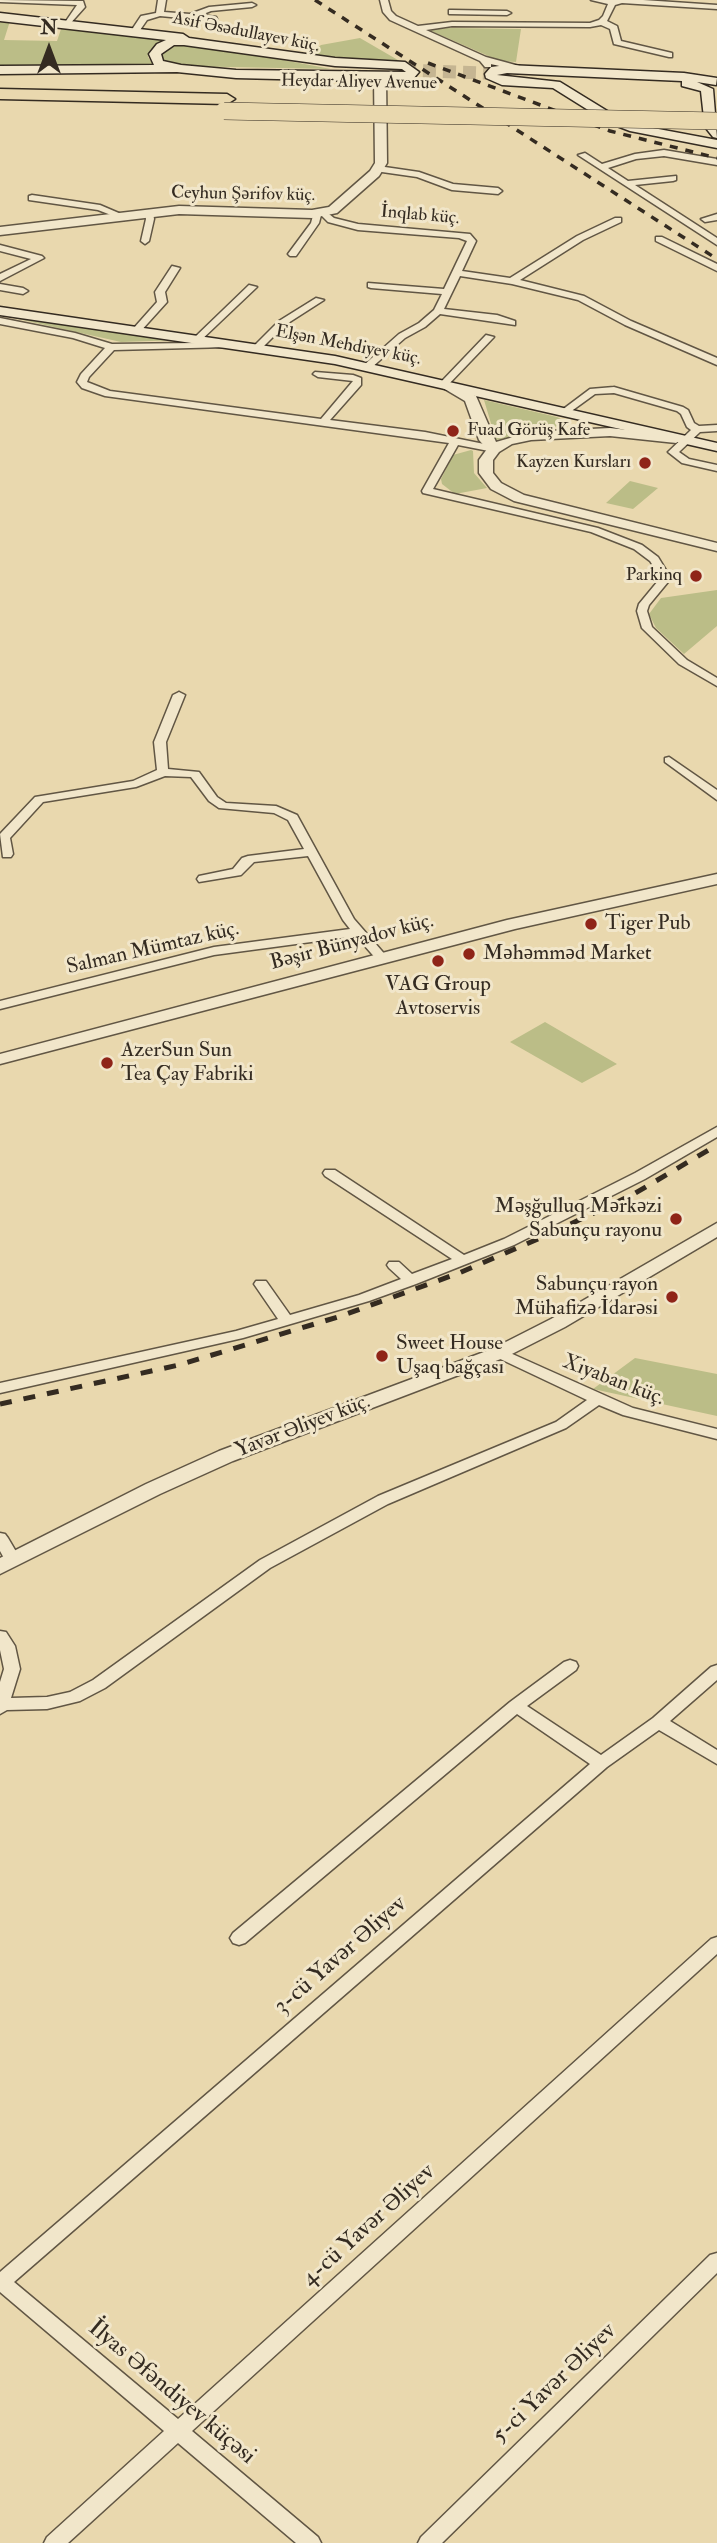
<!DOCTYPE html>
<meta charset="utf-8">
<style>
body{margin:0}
#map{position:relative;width:717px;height:2543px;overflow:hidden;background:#e9d8ae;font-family:"IM FELL Double Pica",serif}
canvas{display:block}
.north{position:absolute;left:14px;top:14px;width:70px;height:70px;-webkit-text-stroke:5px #f1e6ca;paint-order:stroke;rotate:0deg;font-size:19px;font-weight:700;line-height:28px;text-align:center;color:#342b21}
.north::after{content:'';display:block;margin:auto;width:24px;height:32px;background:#342b21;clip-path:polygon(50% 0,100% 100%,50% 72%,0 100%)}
</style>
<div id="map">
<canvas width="717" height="2543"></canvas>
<div class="north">N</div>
</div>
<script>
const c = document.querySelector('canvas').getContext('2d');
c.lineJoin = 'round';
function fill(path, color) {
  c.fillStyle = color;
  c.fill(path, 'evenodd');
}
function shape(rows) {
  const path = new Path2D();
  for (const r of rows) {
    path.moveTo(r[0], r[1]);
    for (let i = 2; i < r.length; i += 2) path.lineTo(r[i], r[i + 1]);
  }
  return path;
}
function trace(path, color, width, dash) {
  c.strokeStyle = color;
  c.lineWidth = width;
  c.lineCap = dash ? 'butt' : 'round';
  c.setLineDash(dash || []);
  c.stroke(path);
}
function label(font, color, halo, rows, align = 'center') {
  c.font = font + ' "IM FELL Double Pica",serif';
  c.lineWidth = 6;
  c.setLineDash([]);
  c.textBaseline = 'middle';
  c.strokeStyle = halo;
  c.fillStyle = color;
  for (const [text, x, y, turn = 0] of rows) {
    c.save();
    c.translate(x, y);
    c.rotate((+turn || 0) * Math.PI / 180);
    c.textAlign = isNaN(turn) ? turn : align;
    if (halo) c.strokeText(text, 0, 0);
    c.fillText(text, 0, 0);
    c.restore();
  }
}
fill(shape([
 [0,20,10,21,4,40,57,41,62,26,167,39,150,50,148,57,154,66,0,66],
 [448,28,521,29,516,62,500,61,429,30],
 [360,38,403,63,308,55,321,45],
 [177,44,203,45,331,69,178,66,165,63,162,55,164,51],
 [0,315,181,340,121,342],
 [484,400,557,417,563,420,563,425,496,440],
 [471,450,473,451,474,473,487,488,455,494,442,484,441,479,453,455],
 [630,481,658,488,633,509,606,503],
 [717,590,717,626,684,654,656,628,649,614,661,598],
 [545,1022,617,1064,582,1083,510,1042],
 [635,1358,717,1374,717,1416,593,1389]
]), '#bbbd87');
trace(shape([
 [403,70,510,74]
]), '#c5b592', 13, [13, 7]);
const minor = shape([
 [0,0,80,1,83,1,85,7,68,26,64,24,77,5,0,2,0,0],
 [158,0,166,0,164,12,190,14,209,7,252,3,256,5,252,7,211,11,201,15,216,17,217,19,213,21,160,16,147,20,138,33,132,33,131,31,141,16,156,13,158,0],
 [380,0,388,0,391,11,396,16,418,26,452,22,590,23,599,20,603,16,608,4,591,0,643,0,717,5,717,9,622,3,615,5,607,21,617,26,621,41,672,53,672,57,669,57,614,44,610,29,601,25,590,27,452,26,426,30,486,57,523,67,524,69,520,71,491,64,491,67,485,67,480,61,390,20,383,12,380,0],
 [452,10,507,11,511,13,507,15,449,14,449,10,452,10],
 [664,150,717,159,717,165,664,156,636,159,608,168,628,181,676,176,676,180,673,181,635,185,717,238,717,245,578,155,585,153,602,164,635,154,664,150],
 [378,166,419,172,453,184,498,188,502,191,498,194,452,190,417,177,375,171,374,169,378,166],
 [32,195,100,205,128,217,124,220,98,210,29,200,29,196,32,195],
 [149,210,153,213,154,219,149,241,145,244,141,241,146,219,145,213,149,210],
 [324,210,334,218,358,224,470,234,476,241,462,271,510,278,577,236,615,218,621,218,621,222,583,240,520,280,584,296,631,321,717,358,717,365,625,325,578,300,512,284,460,276,444,309,497,315,515,321,515,325,440,314,425,327,405,338,370,369,364,369,364,365,399,334,419,323,434,310,442,294,371,288,368,287,368,283,444,289,467,241,459,238,358,230,328,222,321,215,319,223,296,256,290,256,288,254,311,223,314,212,324,210],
 [717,214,717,220,705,222,701,219,717,214],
 [656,237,662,237,717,264,717,271,656,241,656,237],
 [0,245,42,256,44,258,0,281,0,274,31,259,0,251,0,245],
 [172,266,180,268,165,292,167,302,139,333,133,333,133,329,157,302,155,292,172,266],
 [0,284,23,288,28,291,23,294,0,290,0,284],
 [249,285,257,287,198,343,226,342,231,345,229,347,114,350,89,377,87,382,110,391,321,419,353,381,318,377,313,374,315,372,353,375,361,378,361,385,330,420,425,432,494,446,499,449,494,452,458,445,433,489,598,528,642,545,658,557,669,575,668,582,649,605,647,611,652,627,687,660,717,678,717,686,679,664,642,628,637,611,639,604,658,581,659,575,650,561,634,549,591,532,423,493,422,491,449,443,105,396,82,388,77,382,81,374,105,348,73,338,0,324,0,318,75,333,112,344,196,343,192,340,194,338,249,285],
 [316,298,324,300,285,325,259,351,253,351,253,347,279,321,316,298],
 [486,335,494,337,447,386,441,386,441,382,486,335],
 [614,387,683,407,688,410,694,423,699,426,717,425,717,431,700,432,679,452,689,459,717,465,717,471,682,463,668,452,691,430,687,427,681,414,677,411,614,393,595,394,566,415,558,413,590,389,614,387],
 [179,692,185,695,166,742,168,769,199,772,217,797,226,803,276,806,297,815,354,919,388,958,386,961,378,961,356,936,214,955,0,1009,0,1001,214,947,350,929,343,920,308,856,254,862,241,875,199,882,197,879,199,876,233,869,242,858,248,856,304,849,288,820,274,813,219,808,209,801,191,777,165,776,136,787,43,802,10,838,13,854,11,857,3,857,0,834,35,797,133,781,157,770,154,742,173,695,179,692],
 [669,757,717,790,717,800,665,762,665,758,669,757],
 [717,1127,717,1137,645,1179,514,1245,416,1284,369,1301,243,1338,0,1393,0,1383,236,1331,278,1319,254,1284,256,1281,266,1281,290,1315,359,1295,401,1279,389,1268,387,1265,389,1262,399,1262,412,1274,452,1259,325,1176,323,1173,325,1170,335,1170,464,1255,504,1239,635,1173,717,1127],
 [499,1348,633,1408,717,1429,717,1439,623,1415,599,1405,566,1428,388,1504,270,1568,105,1688,80,1701,47,1709,7,1710,0,1714,0,1682,4,1669,0,1650,0,1631,6,1632,15,1646,20,1669,11,1698,47,1697,70,1692,93,1680,260,1560,378,1496,556,1422,587,1400,494,1356,492,1353,494,1350,499,1348],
 [0,1533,5,1534,8,1538,21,1560,18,1564,13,1565,8,1564,5,1560,0,1551,0,1533],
 [570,1660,576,1662,578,1666,576,1670,527,1706,601,1755,653,1718,711,1667,717,1665,717,1680,670,1721,717,1750,717,1764,659,1730,607,1767,14,2282,178,2419,711,1939,717,1937,717,1954,192,2431,318,2537,321,2543,296,2543,178,2443,68,2543,44,2543,47,2537,164,2431,0,2292,0,2272,590,1764,517,1714,245,1943,239,1945,233,1943,230,1938,233,1933,510,1702,564,1662,570,1660],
 [717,2253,717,2273,442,2543,418,2543,421,2537,710,2255,717,2253]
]);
const tertiary = shape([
 [380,74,386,77,387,163,379,176,337,213,312,218,179,214,0,235,0,227,179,206,312,210,329,207,370,171,375,163,374,77,380,74],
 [445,381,476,396,496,442,531,432,610,428,681,436,683,439,676,443,610,436,531,440,512,444,499,452,493,460,493,473,501,483,524,495,717,543,717,551,514,501,491,489,479,473,479,460,487,449,479,440,465,401,438,385,445,381],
 [717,874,717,884,515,929,0,1064,0,1054,507,920,717,874],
 [717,1223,717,1237,565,1327,506,1357,233,1461,160,1494,0,1574,0,1558,146,1484,219,1451,492,1349,551,1319,717,1223]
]);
const secondary = shape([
 [0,13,183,34,189,38,335,58,405,62,419,72,413,79,400,82,236,78,177,72,0,74,0,66,154,65,149,54,157,44,166,40,0,21,0,13],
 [174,45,184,45,335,66,402,69,406,72,236,70,181,65,163,61,161,54,174,45],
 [507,65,684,73,717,78,716,85,697,82,713,89,717,138,713,137,705,127,701,91,682,86,682,81,507,73,497,75,560,82,617,117,637,125,717,140,717,148,630,131,609,123,553,88,502,85,486,78,485,74,491,67,507,65],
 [0,307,335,356,717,443,717,451,335,364,0,315,0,307]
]);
const motorway = shape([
 [0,89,227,94,235,99,227,104,0,99,0,89]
]);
trace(minor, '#615644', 3);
trace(tertiary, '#615644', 3);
trace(secondary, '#342b21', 3);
trace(motorway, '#342b21', 3);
fill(minor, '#f1e6ca');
fill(tertiary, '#f1e6ca');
fill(secondary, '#f1e6ca');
fill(motorway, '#e9d8ae');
trace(shape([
 [315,0,717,259],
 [428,63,610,131,717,158]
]), '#342b21', 3.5, [8, 8]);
trace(shape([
 [0,1404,179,1365,341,1316,459,1273,545,1236,632,1195,717,1145]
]), '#342b21', 5, [12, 12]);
const motorwayBridge = shape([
 [224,111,717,121]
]);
trace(motorwayBridge, '#342b21', 18, []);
trace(motorwayBridge, '#e9d8ae', 17);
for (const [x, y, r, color] of [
 [453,431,7,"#8f2418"],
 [645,463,7,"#8f2418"],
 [696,576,7,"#8f2418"],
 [591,924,7,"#8f2418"],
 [469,954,7,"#8f2418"],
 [438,961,7,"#8f2418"],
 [107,1063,7,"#8f2418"],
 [676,1219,7,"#8f2418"],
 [672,1297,7,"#8f2418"],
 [382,1356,7,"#8f2418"]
]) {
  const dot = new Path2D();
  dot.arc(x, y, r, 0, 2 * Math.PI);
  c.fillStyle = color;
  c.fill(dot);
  trace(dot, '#f1e6ca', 2.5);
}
label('18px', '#342b21', '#f1e6ca', [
 ["Asif Əsədullayev küç.",246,33,11],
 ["Heydar Aliyev Avenue",359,83,1],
 ["Ceyhun Şərifov küç.",243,195,1],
 ["İnqlab küç.",420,216,5],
 ["Elşən Mehdiyev küç.",348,346,11]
]);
label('18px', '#342b21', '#f1e6ca', [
 ["Fuad Görüş Kafe",467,431,"left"],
 ["Kayzen Kursları",631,463],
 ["Parkinq",682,576]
], 'right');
label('21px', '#342b21', '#f1e6ca', [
 ["Tiger Pub",605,924],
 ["Məhəmməd Market",483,954],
 ["VAG Group",438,985,"center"],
 ["Avtoservis",438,1009,"center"],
 ["AzerSun Sun",121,1051],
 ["Tea Çay Fabriki",121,1075],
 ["Məşğulluq Mərkəzi",662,1207,"right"],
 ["Sabunçu rayonu",662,1231,"right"],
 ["Sabunçu rayon",658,1285,"right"],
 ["Mühafizə İdarəsi",658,1309,"right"],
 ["Sweet House",396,1344],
 ["Uşaq bağçası",396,1368]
], 'left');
label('21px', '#342b21', '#f1e6ca', [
 ["Bəşir Bünyadov küç.",352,943,-15],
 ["Salman Mümtaz küç.",153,949,-13],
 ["Xiyaban küç.",613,1381,21],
 ["Yavər Əliyev küç.",303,1427,-21]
]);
label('24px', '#342b21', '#f1e6ca', [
 ["3-cü Yavər Əliyev",341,1956,-41],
 ["4-cü Yavər Əliyev",369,2226,-42],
 ["5-ci Yavər Əliyev",555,2384,-44],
 ["İlyas Əfəndiyev küçəsi",171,2393,40]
]);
</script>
